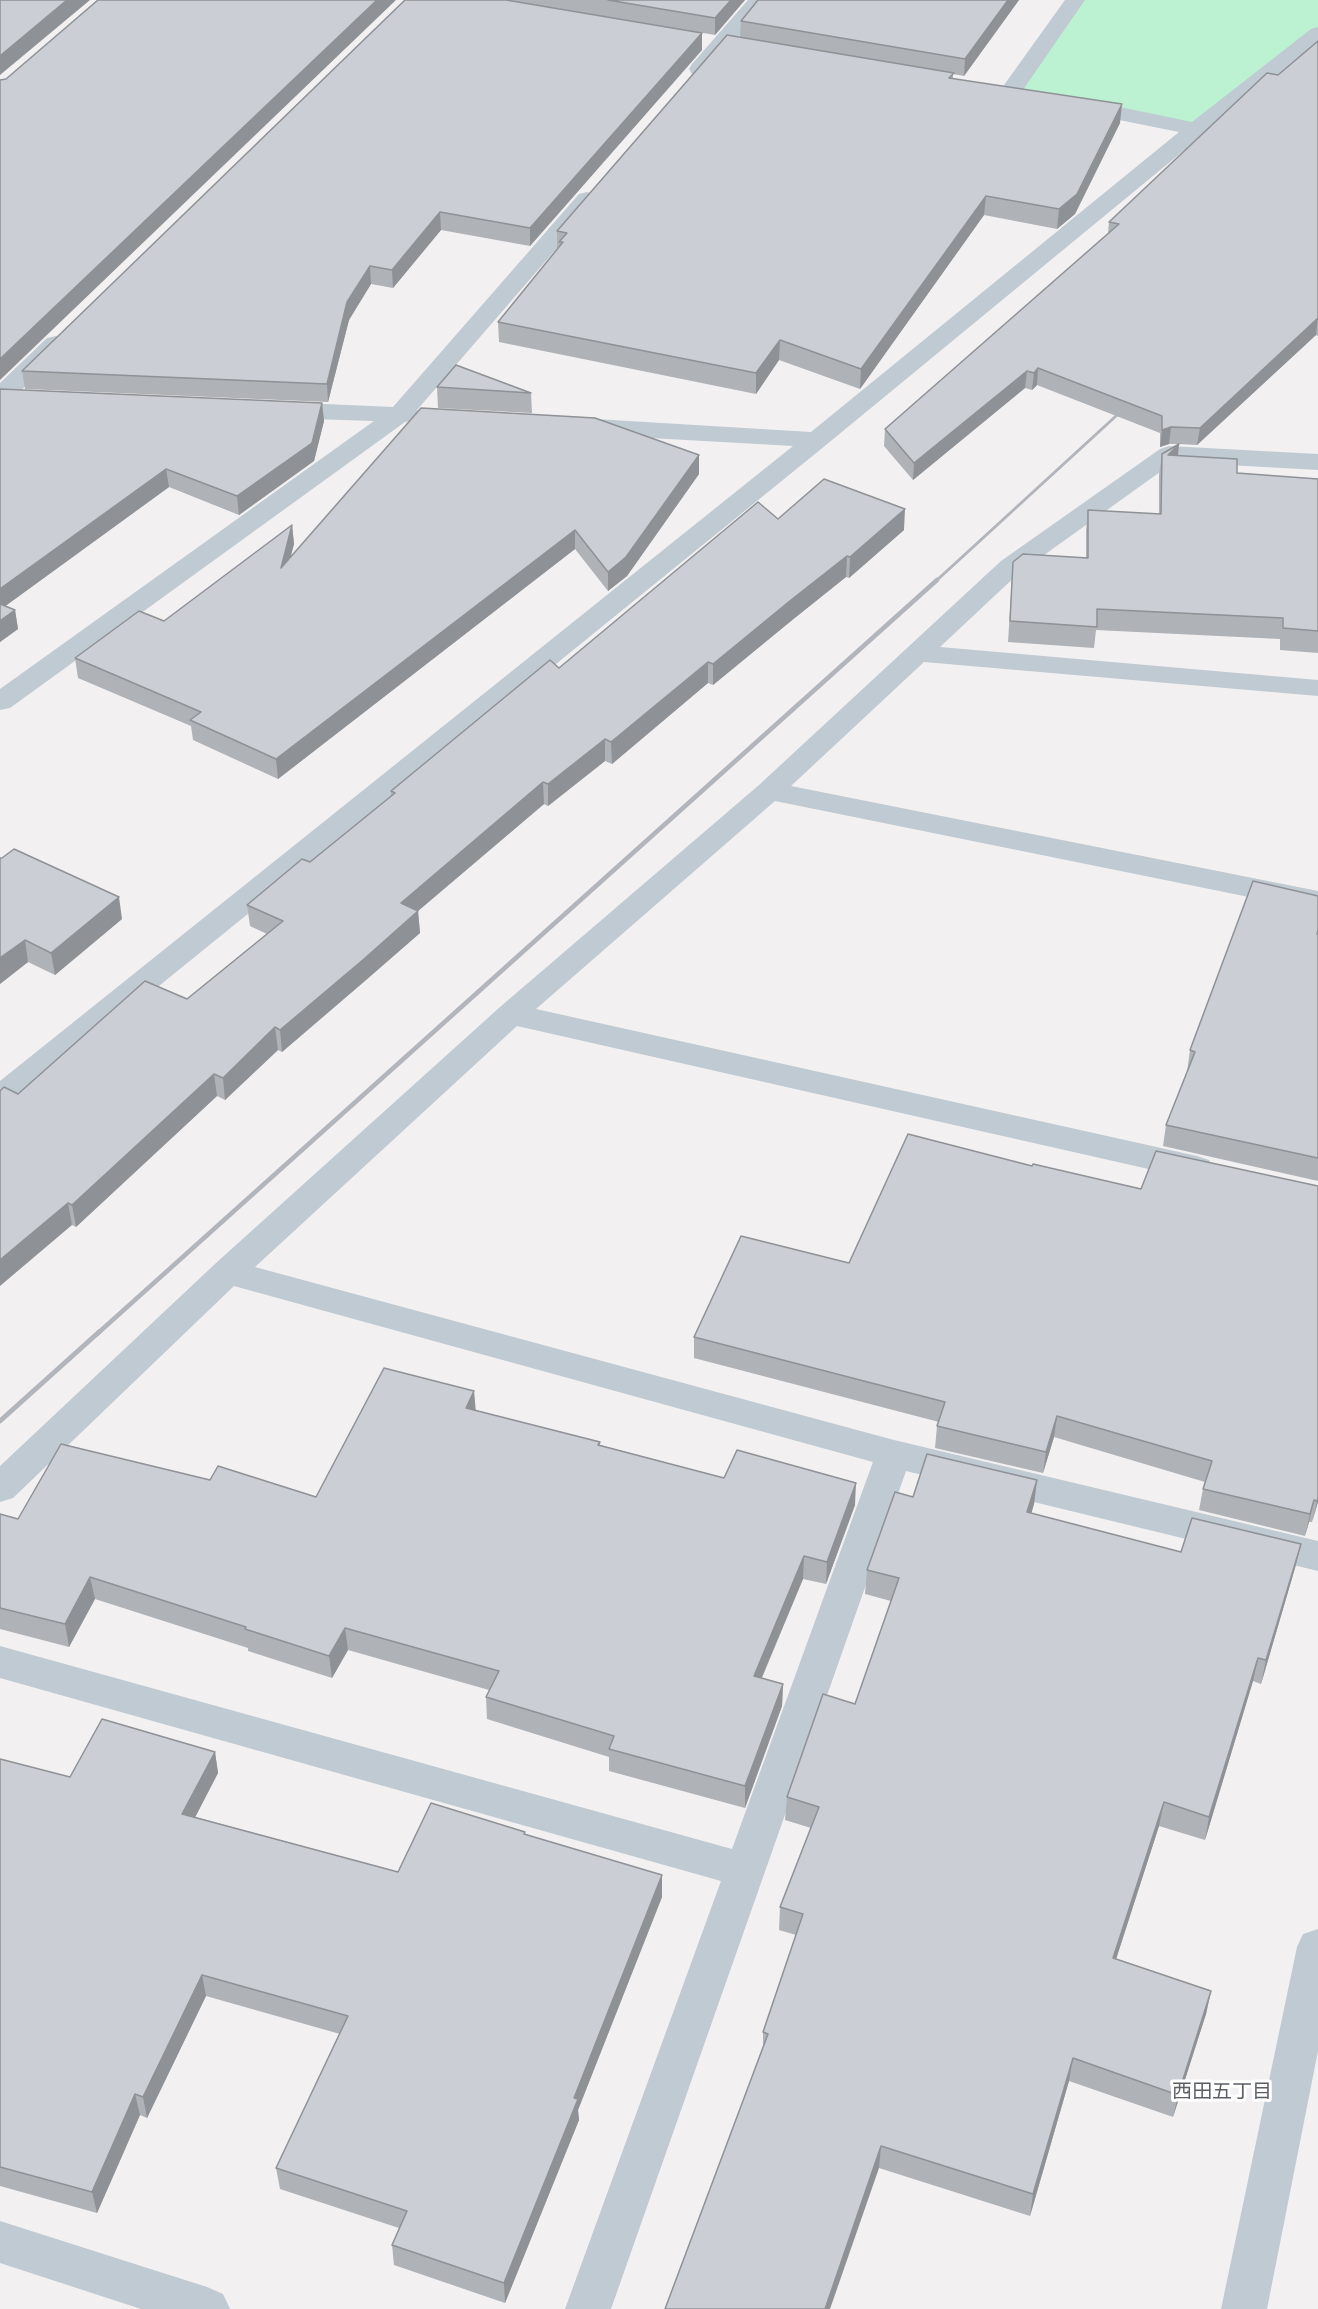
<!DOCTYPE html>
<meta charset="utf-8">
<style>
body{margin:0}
canvas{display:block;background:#f2f0f0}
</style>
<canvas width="1318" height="2309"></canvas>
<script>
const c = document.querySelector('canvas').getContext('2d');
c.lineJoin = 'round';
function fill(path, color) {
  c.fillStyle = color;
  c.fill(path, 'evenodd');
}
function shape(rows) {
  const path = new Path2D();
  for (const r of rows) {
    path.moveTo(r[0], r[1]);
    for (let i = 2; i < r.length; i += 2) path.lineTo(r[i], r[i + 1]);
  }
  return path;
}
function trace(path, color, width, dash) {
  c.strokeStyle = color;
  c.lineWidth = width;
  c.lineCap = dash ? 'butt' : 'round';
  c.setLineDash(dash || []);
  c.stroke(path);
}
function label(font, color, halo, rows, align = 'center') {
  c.font = font + ' Helvetica,"Noto Sans JP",sans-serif';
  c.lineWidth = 6;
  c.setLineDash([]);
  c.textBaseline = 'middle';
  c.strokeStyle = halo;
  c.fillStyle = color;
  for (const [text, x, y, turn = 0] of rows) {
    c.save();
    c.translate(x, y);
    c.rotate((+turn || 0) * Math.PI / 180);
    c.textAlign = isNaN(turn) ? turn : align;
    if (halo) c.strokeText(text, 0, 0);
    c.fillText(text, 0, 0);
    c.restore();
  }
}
fill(shape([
 [1075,0,1318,0,1318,33,1196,129,1010,92]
]), '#bcf2d2');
fill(shape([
 [748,0,769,0,708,74,700,75,692,74,689,69,692,64,748,0],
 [1065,0,1085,0,1018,97,1010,99,1002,97,999,92,1065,0],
 [1318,27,1318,43,1204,134,826,445,11,1106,0,1109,0,1081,793,446,579,434,570,431,566,426,570,421,579,418,811,432,1179,132,1069,110,1066,105,1069,100,1077,98,1192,122,1311,29,1318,27],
 [587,192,595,194,598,199,595,204,417,410,421,415,417,420,405,422,10,708,0,710,0,689,374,421,279,418,270,415,266,410,270,405,279,402,393,407,579,194,587,192],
 [56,336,65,338,68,343,65,348,9,402,0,404,0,383,47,338,56,336],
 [1169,446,1318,454,1318,470,1174,462,1019,573,940,647,1318,680,1318,696,924,662,791,786,1318,891,1318,911,775,801,536,1009,1197,1156,1209,1160,1214,1168,1209,1176,1197,1180,517,1026,255,1267,894,1440,1318,1541,1318,1571,906,1471,611,2309,565,2309,721,1881,0,1678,0,1646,732,1849,873,1462,234,1286,13,1498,0,1502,0,1466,216,1263,500,1007,759,785,1001,561,1160,449,1169,446],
 [1318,1929,1318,2051,1267,2309,1221,2309,1297,1947,1303,1934,1318,1929],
 [0,2221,207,2287,223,2294,230,2309,141,2309,0,2263,0,2221]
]), '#c0cad3');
trace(shape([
 [936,581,1128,405]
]), '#b2b5bb', 3);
trace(shape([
 [97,1334,937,580]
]), '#b2b5bb', 4.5);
trace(shape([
 [0,1421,99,1332]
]), '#b2b5bb', 5);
fill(shape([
 [507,0,745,0,715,35],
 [758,0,1019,0,964,76,953,74,953,79,1120,123,1075,214,1057,229,984,215,860,389,779,360,756,394,499,342,498,322,557,249,557,231,740,37,741,21],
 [702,33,702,50,530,246,441,230,393,288,371,284,349,320,328,402,25,389,22,371],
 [1318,41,1318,336,1316,335,1197,445,1179,444,1178,455,1237,473,1318,479,1318,653,1280,650,1280,639,1096,630,1094,648,1008,642,1013,562,1086,557,1086,531,1088,510,1159,514,1159,475,1162,454,1179,444,1169,444,1160,447,1160,433,1037,385,1032,390,1025,388,913,480,884,446,885,429,1108,233,1109,222,1278,75],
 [437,387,531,393,532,413,438,408],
 [0,389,322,403,324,421,314,461,239,515,169,487,5,606,15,610,18,629,0,642],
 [699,455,699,474,627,576,608,591,575,549,278,779,193,740,191,726,78,678,75,658,164,621,292,525,294,544,290,558],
 [778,519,904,530,849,578,846,577,791,621,713,685,708,683,612,764,605,761,548,806,544,804,418,911,420,933,366,980,282,1052,278,1050,225,1100,217,1096,76,1227,72,1225,18,1094,187,999,267,934,250,926,247,905,310,862,391,796,391,791,559,668],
 [0,858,122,919,55,975,28,962,0,984],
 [1318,896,1318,1181,1163,1146,1166,1125,1187,1072,1190,1050],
 [1032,1166,1141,1189,1318,1186,1318,1502,1312,1522,1309,1522,1305,1536,1199,1510,1203,1489,1205,1482,1054,1437,1043,1473,935,1448,937,1426,939,1422,694,1358,694,1337,849,1263],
 [474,1391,475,1411,600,1442,600,1445,724,1478,855,1505,826,1584,803,1579,762,1678,783,1684,782,1706,745,1808,609,1771,609,1757,487,1719,486,1697,489,1690,348,1650,332,1678,248,1651,248,1648,95,1599,69,1647,0,1629,0,1514,18,1519,210,1480,316,1497],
 [1037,1480,1034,1504,1031,1513,1181,1552,1301,1544,1295,1568,1261,1684,1253,1681,1205,1840,1159,1826,1116,1959,1211,1991,1206,2014,1173,2117,1069,2081,1030,2216,879,2168,763,2049,763,2032,796,1935,779,1930,780,1907,811,1828,785,1820,787,1797,855,1704,891,1601,865,1594,867,1570,913,1497],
 [215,1752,218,1773,195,1817,398,1872,525,1832,525,1835,662,1897,578,2110,579,2120,505,2303,394,2265,392,2245,399,2228,280,2189,276,2168,340,2034,206,1996,147,2118,140,2115,97,2213,0,2186,0,1759,70,1777]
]), '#afb2b7');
fill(shape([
 [67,0,90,0,0,75,0,56],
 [377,0,396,0,0,380,0,359],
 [731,0,745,0,715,35,715,18],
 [1008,0,1019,0,964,76,965,59],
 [702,33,702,50,530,246,530,228],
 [1122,104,1120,123,1075,214,1057,229,1059,209],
 [986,196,984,215,860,389,861,369],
 [440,212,441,230,393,288,392,270],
 [370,266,371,284,349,320,328,402,327,384,347,302],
 [1318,318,1316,335,1197,445,1200,428],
 [780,340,779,360,756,394,756,373],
 [1038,368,1037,385,1032,390,1034,373],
 [1027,371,1025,388,913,480,914,463],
 [322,403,324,421,314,461,239,515,237,496],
 [1171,427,1169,444,1160,447,1162,430],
 [1179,444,1177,464,1168,455],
 [699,455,699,474,627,576,608,591,608,572],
 [166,469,169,487,0,610,0,589],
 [905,509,904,530,849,578,850,557],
 [292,525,294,544,283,587,281,568],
 [575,530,575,549,278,779,276,759],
 [847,556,846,577,791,621,713,685,713,664,791,600],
 [15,610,18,629,0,642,0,621],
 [708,662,708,683,612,764,611,742],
 [605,739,605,761,548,806,548,784],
 [543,782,544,804,418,911,420,933,366,980,282,1052,280,1030,401,903],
 [119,897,122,919,55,975,51,953],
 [25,940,28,962,0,984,0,958],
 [275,1027,278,1050,225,1100,223,1078],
 [214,1074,217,1096,76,1227,72,1205],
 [68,1203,72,1225,0,1286,0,1260],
 [474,1391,476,1413,466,1408],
 [1057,1416,1054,1437,1043,1473,1046,1452],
 [1037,1480,1034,1504,1025,1536,1027,1512],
 [856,1483,855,1505,826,1584,827,1562],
 [1318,1498,1318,1502,1312,1522],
 [1314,1500,1309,1522,1305,1536,1310,1514],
 [1301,1544,1295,1568,1261,1684,1266,1660],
 [804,1556,803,1579,753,1698,754,1676],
 [90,1577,95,1599,69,1647,65,1624],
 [345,1628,348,1650,332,1678,329,1656],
 [1258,1658,1253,1681,1205,1840,1209,1817],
 [783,1684,782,1706,745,1808,745,1786],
 [215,1752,218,1773,186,1835,182,1814],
 [1164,1802,1159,1826,1109,1981,1113,1958],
 [662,1875,662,1897,578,2110,579,2120,505,2303,504,2283,574,2098],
 [202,1975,206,1996,147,2118,143,2097],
 [1211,1991,1206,2014,1173,2117,1178,2095],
 [1073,2058,1069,2081,1030,2216,1033,2194],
 [135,2094,140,2115,97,2213,92,2192],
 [881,2146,879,2168,830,2309,825,2309]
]), '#8e9195');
const building = shape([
 [0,0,67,0,0,56,0,0],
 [98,0,377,0,0,359,0,80,6,79,98,0],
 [405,0,506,0,702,33,530,228,440,212,392,270,370,266,347,302,327,384,22,371,405,0],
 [608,0,731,0,715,18,608,0],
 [758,0,1008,0,965,59,741,21,758,0],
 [727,35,954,73,949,78,1122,104,1077,194,1059,209,986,196,861,369,780,340,756,373,498,322,563,242,559,242,567,233,557,231,727,35],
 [1318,41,1318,318,1200,428,1171,427,1162,430,1162,416,1038,368,1034,373,1027,371,914,463,885,429,1119,224,1109,222,1267,73,1278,75,1318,41],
 [456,365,531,393,437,387,456,365],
 [0,389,322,403,312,443,237,496,166,469,0,589,0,389],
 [421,408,595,418,699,455,626,557,608,572,575,530,276,759,190,720,201,712,75,658,139,611,164,621,292,525,281,568,421,408],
 [1179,444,1168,455,1237,459,1237,473,1318,479,1318,631,1283,628,1283,618,1097,609,1097,627,1010,621,1013,562,1023,554,1088,558,1088,510,1161,514,1162,454,1179,444],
 [824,479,905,509,850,557,847,556,791,600,713,664,708,662,611,742,605,739,548,784,543,782,401,903,418,911,364,959,280,1030,275,1027,223,1078,214,1074,72,1205,68,1203,0,1260,0,1091,4,1087,18,1094,145,981,187,999,283,921,247,905,302,859,310,862,395,793,391,791,550,660,559,668,758,502,778,519,824,479],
 [0,604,15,610,0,621,0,604],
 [14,849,119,897,51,953,25,940,0,958,0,858,2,858,14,849],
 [1253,881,1318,896,1318,930,1317,934,1318,934,1318,1158,1166,1125,1195,1052,1190,1050,1253,881],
 [908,1134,1032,1166,1033,1164,1141,1189,1156,1151,1318,1186,1318,1498,1317,1501,1314,1500,1310,1514,1203,1489,1212,1461,1057,1416,1046,1452,937,1426,945,1402,694,1337,741,1236,849,1263,908,1134],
 [384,1368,474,1391,466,1408,600,1442,598,1445,724,1478,737,1450,856,1483,827,1562,804,1556,754,1676,783,1684,745,1786,609,1749,614,1736,486,1697,499,1671,345,1628,329,1656,245,1629,246,1627,90,1577,65,1624,0,1608,0,1514,18,1519,61,1444,210,1480,218,1466,316,1497,384,1368],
 [927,1454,1037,1480,1027,1512,1181,1552,1192,1518,1301,1544,1266,1660,1258,1658,1209,1817,1164,1802,1113,1958,1211,1991,1178,2095,1073,2058,1033,2194,881,2146,825,2309,665,2309,768,2034,763,2032,803,1914,780,1907,819,1807,787,1797,823,1694,855,1704,899,1578,867,1570,895,1492,913,1497,927,1454],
 [102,1719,215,1752,182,1814,398,1872,431,1803,525,1832,524,1834,662,1875,574,2098,578,2099,504,2283,392,2245,407,2211,276,2168,348,2016,202,1975,143,2097,135,2094,92,2192,0,2167,0,1759,70,1777,102,1719]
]);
fill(building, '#cbcfd5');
trace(building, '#8e9195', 1.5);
label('20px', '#5c6065', '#fff', [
 ["西田五丁目",1222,2092]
]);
</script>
